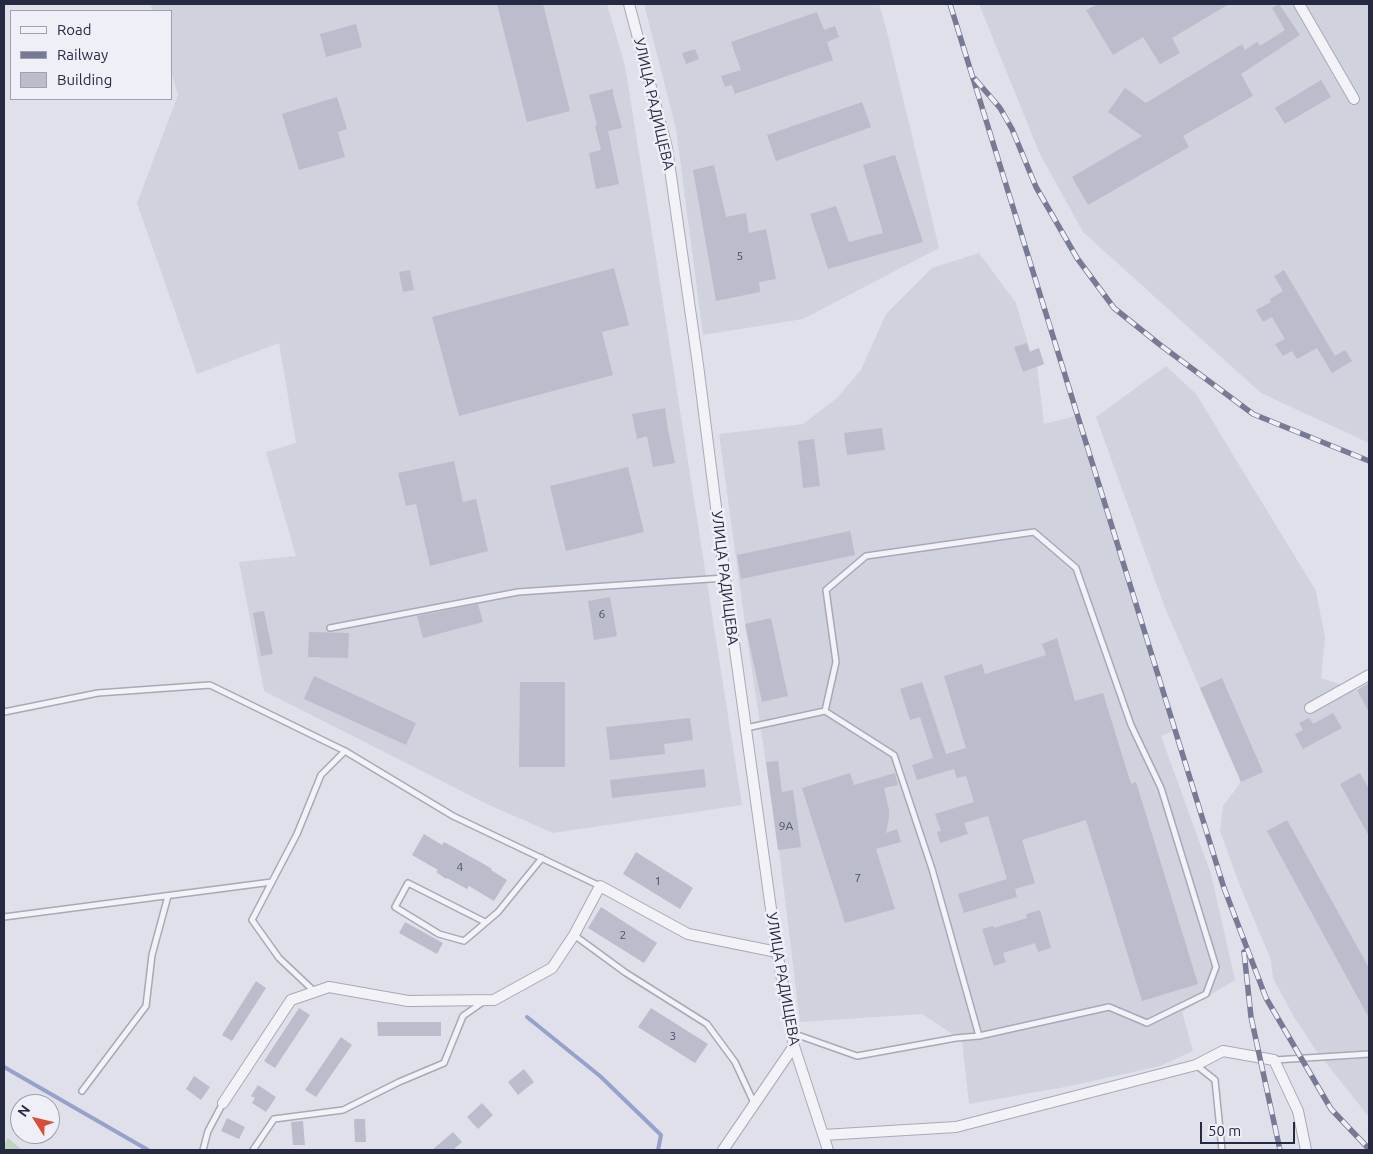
<!DOCTYPE html>
<meta charset="utf-8">
<style>
body{margin:0}
#map{position:relative;width:1373px;height:1154px;overflow:hidden;background:#dfe0e9;font-family:Ubuntu,sans-serif}
canvas{display:block}
.frame{position:absolute;inset:0;border:5px solid #262942;pointer-events:none}
.legend{position:absolute;left:10px;top:10px;width:162px;height:90px;box-sizing:border-box;background:#eeeff7;border:1px solid #9ea0af;margin:0;padding:6px 9px;list-style:none;font-size:15px;color:#262942}
.legend li{display:flex;align-items:center;gap:10px;height:25px}
.legend b{width:25px;border:1px solid #9ea0af}
.north{position:absolute;left:10px;top:1094px;width:50px;height:50px;box-sizing:border-box;background:#eeeff7;border:1px solid #9ea0af;border-radius:50%;rotate:306deg;font-size:14px;font-weight:700;line-height:20px;text-align:center;color:#262942}
.north::after{content:'';display:block;margin:auto;width:18px;height:22px;background:#d94d39;clip-path:polygon(50% 0,100% 100%,50% 72%,0 100%)}
.scale{position:absolute;left:1200px;top:1122px;width:95px;height:22px;box-sizing:border-box;border:2px solid #262942;border-top:0;padding-left:6px;font-size:15px;line-height:18px;white-space:nowrap;color:#262942;-webkit-text-stroke:4px #eeeff7;paint-order:stroke}
</style>
<div id="map">
<canvas width="1373" height="1154"></canvas>
<div class="frame"></div>
<ul class="legend">
<li><b style="height:6px;background:#f2f2f7"></b>Road</li>
<li><b style="height:6px;background:#777a94"></b>Railway</li>
<li><b style="height:14px;background:#bbbdcd"></b>Building</li>
</ul>
<div class="north">N</div>
<div class="scale">50 m</div>
</div>
<script>
const c = document.querySelector('canvas').getContext('2d');
c.lineJoin = 'round';
function fill(path, color) {
  c.fillStyle = color;
  c.fill(path, 'evenodd');
}
function shape(rows) {
  const path = new Path2D();
  for (const r of rows) {
    path.moveTo(r[0], r[1]);
    for (let i = 2; i < r.length; i += 2) path.lineTo(r[i], r[i + 1]);
  }
  return path;
}
function trace(path, color, width, dash) {
  c.strokeStyle = color;
  c.lineWidth = width;
  c.lineCap = dash ? 'butt' : 'round';
  c.setLineDash(dash || []);
  c.stroke(path);
}
function label(font, color, halo, rows, align = 'center') {
  c.font = font + ' Ubuntu,sans-serif';
  c.lineWidth = 5;
  c.setLineDash([]);
  c.textBaseline = 'middle';
  c.strokeStyle = halo;
  c.fillStyle = color;
  for (const [text, x, y, turn = 0] of rows) {
    c.save();
    c.translate(x, y);
    c.rotate((+turn || 0) * Math.PI / 180);
    c.textAlign = isNaN(turn) ? turn : align;
    if (halo) c.strokeText(text, 0, 0);
    c.fillText(text, 0, 0);
    c.restore();
  }
}
fill(shape([
 [150,4,607,4,625,66,658,271,742,805,553,833,489,805,264,691,239,562,296,556,266,452,296,443,279,343,197,374,137,203,178,95,171,71,171,11,153,11],
 [644,4,879,4,886,28,939,248,803,319,703,335,676,129],
 [979,4,1369,4,1369,443,1261,393,1083,232,1039,152],
 [979,253,1016,303,1030,351,1039,348,1044,364,1037,367,1044,424,1076,416,1172,731,1161,736,1211,874,1235,980,1182,1012,1193,1051,1160,1066,1065,1087,969,1104,962,1040,922,1014,800,1022,779,850,745,624,719,434,803,424,837,398,861,370,886,314,932,268],
 [1166,366,1196,394,1316,591,1325,638,1321,678,1357,690,1369,683,1369,1117,1315,1049,1294,1017,1273,978,1271,960,1240,886,1220,831,1223,806,1241,782,1165,608,1096,417]
]), '#d0d2de');
fill(shape([
 [8,1138,22,1150,4,1150,4,1145]
]), '#bfd4bf');
trace(shape([
 [527,1017,600,1076,661,1135,658,1150],
 [4,1067,148,1150]
]), '#96a2cc', 4);
fill(shape([
 [497,4,543,4,570,111,527,122],
 [1098,4,1229,4,1172,38,1180,53,1160,64,1143,37,1113,55,1086,10],
 [1279,4,1300,35,1241,74,1253,96,1183,136,1189,147,1088,205,1072,177,1142,136,1108,112,1125,88,1146,103,1242,44,1245,50,1257,42,1260,46,1285,30,1272,8],
 [817,12,824,30,835,26,839,37,827,42,833,60,735,94,732,85,725,87,721,76,741,70,731,42],
 [356,24,362,47,326,57,320,34],
 [695,49,699,59,686,64,682,53],
 [1321,80,1331,97,1285,124,1275,108],
 [613,89,613,94,622,128,608,131,619,184,596,189,589,153,601,150,595,126,597,125,589,95],
 [337,97,347,129,338,132,345,157,299,170,282,114],
 [862,102,871,127,776,161,767,135],
 [895,155,923,242,828,269,810,214,836,206,849,242,883,233,863,165],
 [714,165,726,217,746,213,749,233,766,229,776,279,759,282,760,292,716,301,693,170],
 [614,268,629,325,602,332,613,375,459,416,432,317],
 [410,270,414,290,403,292,399,272],
 [1284,270,1335,356,1345,350,1352,361,1332,373,1317,348,1297,359,1292,351,1283,356,1275,344,1285,339,1272,317,1263,322,1256,310,1271,302,1270,299,1283,291,1274,276],
 [1027,343,1030,352,1039,348,1044,364,1023,372,1014,347],
 [665,408,668,430,675,463,653,467,647,436,637,439,632,414],
 [882,428,885,450,847,455,844,433],
 [814,439,820,486,803,488,798,441],
 [454,461,463,502,476,499,488,551,430,566,416,504,406,506,398,473],
 [628,467,644,532,566,551,550,486],
 [850,531,855,555,741,579,737,555],
 [610,597,617,636,594,640,588,601],
 [478,604,483,622,423,638,417,616],
 [264,611,273,654,261,656,253,613],
 [771,618,788,696,762,702,745,624],
 [309,632,349,633,348,658,308,657],
 [1057,638,1075,701,1103,693,1131,784,1136,782,1198,984,1142,1001,1086,820,1022,840,1035,883,1015,889,1017,897,964,913,958,894,1007,879,988,816,964,823,968,834,940,843,937,832,941,831,935,814,974,802,966,776,957,778,954,769,917,780,912,765,933,758,920,717,910,720,900,689,922,682,946,754,966,748,944,676,982,664,985,674,1046,655,1042,644],
 [314,676,416,723,406,745,304,699],
 [1222,678,1263,772,1241,782,1200,688],
 [520,682,565,682,565,767,519,767],
 [1369,683,1369,712,1357,690],
 [1333,713,1342,728,1303,749,1295,734,1303,730,1299,723,1309,718,1313,724],
 [690,718,693,740,664,744,665,754,610,760,606,727],
 [778,761,782,792,793,790,801,847,778,850,766,762],
 [704,769,706,787,612,798,610,780],
 [850,773,854,785,895,773,898,785,884,788,889,810,889,817,886,833,897,829,901,842,876,849,895,909,845,923,802,788],
 [1360,773,1369,789,1369,836,1340,784],
 [1287,820,1369,968,1369,1018,1267,831],
 [424,834,442,845,444,842,482,863,492,869,491,870,507,880,494,901,469,886,467,889,447,878,446,879,436,872,438,870,412,855],
 [636,852,693,888,680,909,623,874],
 [601,907,657,943,644,963,588,928],
 [1040,910,1051,948,1038,952,1035,943,1003,953,1006,962,994,966,982,929,993,926,994,928,1027,918,1026,914],
 [405,922,443,943,437,954,399,933],
 [256,981,266,988,232,1041,222,1035],
 [299,1008,310,1015,275,1068,264,1061],
 [651,1008,708,1044,695,1063,638,1027],
 [377,1022,441,1022,441,1036,378,1036],
 [341,1037,352,1045,316,1097,305,1090],
 [524,1069,534,1082,518,1095,508,1082],
 [194,1076,210,1087,201,1100,186,1089],
 [258,1085,276,1097,266,1112,252,1103,255,1098,251,1096],
 [482,1103,493,1115,478,1129,467,1117],
 [227,1118,245,1127,239,1139,221,1131],
 [354,1119,365,1119,366,1142,355,1142],
 [303,1121,305,1145,293,1145,291,1122],
 [453,1132,462,1142,453,1150,432,1150]
]), '#bbbdcd');
const service = shape([
 [330,628,518,592,725,578],
 [825,711,894,755,932,869,979,1036],
 [4,712,98,693,210,685,345,751,453,816,600,886],
 [746,728,825,711,836,662,826,590,866,556,1034,532,1076,568,1131,725,1161,788,1216,967,1206,994,1147,1023,1109,1007,979,1036,956,1038,857,1056,792,1033],
 [4,917,272,882],
 [485,922,408,883,395,907,439,934,464,941,498,912,542,858],
 [574,935,626,973,707,1024,735,1062,754,1103],
 [315,992,279,958,252,920,297,834,321,775,345,751],
 [1275,1060,1369,1054],
 [1196,1065,1215,1080,1222,1150],
 [82,1091,146,1006,152,955,168,896],
 [203,1150,208,1131,223,1103],
 [253,1150,274,1119,343,1110,399,1082,444,1063,463,1016,483,1002]
]);
const minor = shape([
 [629,4,667,148,698,365,725,578,777,952,794,1046,828,1150],
 [1299,4,1354,99],
 [1310,708,1369,675],
 [223,1103,291,1000,329,987,408,1001,494,1000,552,968,574,935,600,886,688,934,777,952],
 [823,1135,956,1127,1196,1065,1223,1051,1274,1060,1298,1111,1306,1150],
 [723,1150,794,1046]
]);
trace(service, '#a8a9b7', 8);
trace(minor, '#a8a9b7', 12);
trace(service, '#f2f2f7', 5);
trace(minor, '#f2f2f7', 10);
const rail = shape([
 [950,4,1224,888,1266,998,1331,1109,1369,1149],
 [975,79,1000,108,1012,129,1036,187,1077,258,1114,308,1159,344,1253,414,1369,461],
 [1244,952,1251,1017,1280,1150]
]);
trace(rail, '#777a94', 5.5);
trace(rail, '#eeeff7', 4, [11]);
label('12px', '#4b4e65', null, [
 ["5",740,256],
 ["6",602,614],
 ["9А",786,826],
 ["4",460,867],
 ["7",858,878],
 ["1",658,881],
 ["2",623,935],
 ["3",673,1036]
]);
label('15px', '#262942', '#eeeff7', [
 ["УЛИЦА РАДИЩЕВА",654,104,77],
 ["УЛИЦА РАДИЩЕВА",725,578,83],
 ["УЛИЦА РАДИЩЕВА",783,979,80]
]);
</script>
